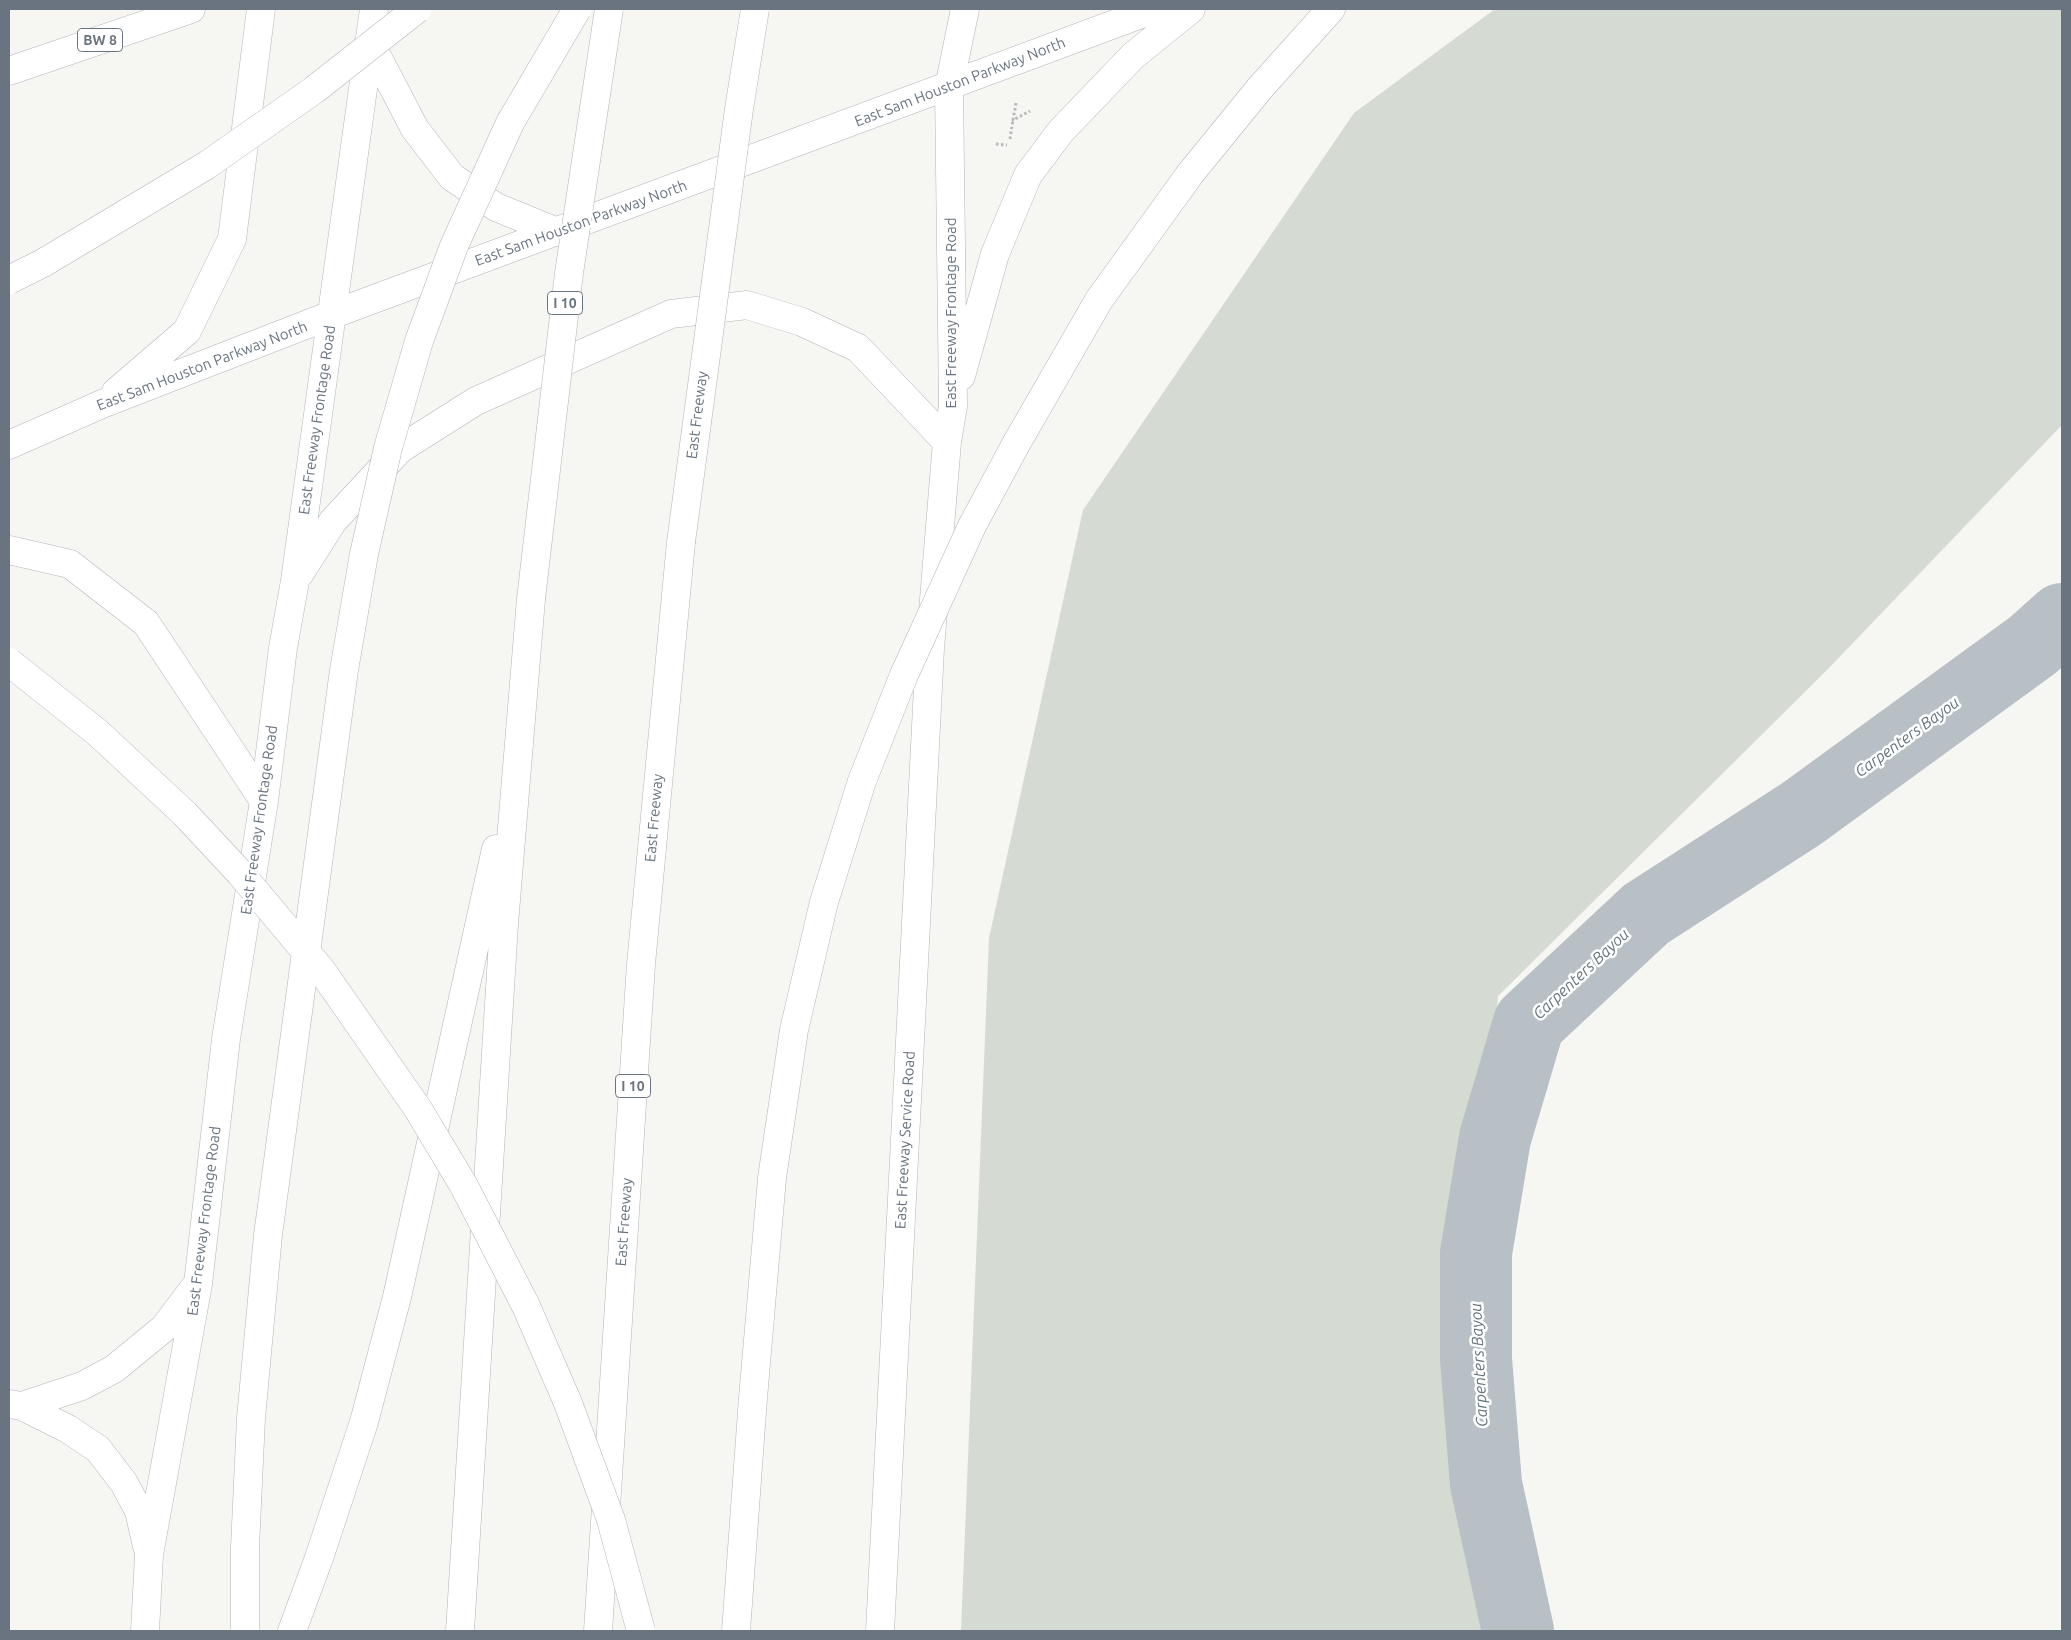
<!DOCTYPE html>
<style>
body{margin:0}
#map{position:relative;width:2071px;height:1640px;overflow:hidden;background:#f6f6f3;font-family:Ubuntu,sans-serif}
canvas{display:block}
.frame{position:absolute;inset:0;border:10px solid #697480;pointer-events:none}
</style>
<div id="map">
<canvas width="2071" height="1640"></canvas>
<div class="frame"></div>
</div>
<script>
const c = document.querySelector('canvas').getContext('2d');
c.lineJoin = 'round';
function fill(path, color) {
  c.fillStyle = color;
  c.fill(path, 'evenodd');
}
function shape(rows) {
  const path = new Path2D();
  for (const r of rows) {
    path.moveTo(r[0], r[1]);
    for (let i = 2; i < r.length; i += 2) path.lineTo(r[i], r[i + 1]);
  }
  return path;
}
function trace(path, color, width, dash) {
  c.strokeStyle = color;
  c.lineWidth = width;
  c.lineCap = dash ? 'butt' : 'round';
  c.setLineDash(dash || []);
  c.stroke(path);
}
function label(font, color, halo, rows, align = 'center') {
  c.font = font + ' Ubuntu,sans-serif';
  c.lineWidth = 5;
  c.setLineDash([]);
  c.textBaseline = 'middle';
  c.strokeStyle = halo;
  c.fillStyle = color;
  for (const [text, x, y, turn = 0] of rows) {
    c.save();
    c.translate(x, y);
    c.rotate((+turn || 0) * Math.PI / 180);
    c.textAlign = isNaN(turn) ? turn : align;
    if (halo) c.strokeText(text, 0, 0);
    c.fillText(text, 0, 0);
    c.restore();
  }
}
fill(shape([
 [1495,9,2062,9,2062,425,1826,671,1498,996,1462,1448,1495,1631,961,1631,989,938,1083,510,1354,113]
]), '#d5dad3');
trace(shape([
 [1518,1631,1486,1484,1476,1359,1476,1253,1495,1138,1529,1023,1646,914,1801,814,2033,645,2062,619]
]), '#b8c0c5', 72);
const secondary = shape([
 [369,41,415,129,452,177,496,207,557,232],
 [961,376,995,254,1028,175,1061,131,1133,56,1191,9],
 [116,392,187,331,232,239,261,9],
 [9,445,102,404,331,315,1155,9],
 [9,550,70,564,146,623,264,801],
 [300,573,333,521,400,449,476,401,671,314,747,305,802,322,858,348,947,442],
 [9,1404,22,1406,68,1429,98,1449,124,1483,139,1511,147,1546],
 [22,1406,82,1386,114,1369,164,1328,195,1287],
 [145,1631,149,1555,198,1284,226,1039,264,801,283,648,295,581,374,9],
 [880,1631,930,648,947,442,953,406,949,87,965,9]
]);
const highway = shape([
 [9,71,191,9],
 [1190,174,1260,88,1331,9],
 [292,1631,319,1558,364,1422,397,1297,496,849],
 [460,1631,504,924,531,599],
 [598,1631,641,964,681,542]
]);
trace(secondary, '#b1b5b9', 29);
trace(highway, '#b2b4b8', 29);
trace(shape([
 [1016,103,1013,120,1030,111],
 [1010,139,1013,120],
 [996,144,1007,145]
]), '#b8babd', 3, [2.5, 2.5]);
trace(secondary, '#fff', 28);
trace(highway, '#fff', 28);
const highwayBridge = shape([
 [9,280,43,263,207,165,314,90,417,9],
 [681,542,739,109,755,9],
 [531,599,569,273,609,9],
 [9,662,98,733,185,814,240,873,322,971,418,1109,464,1186,526,1306,568,1403,611,1520,641,1631],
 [245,1631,245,1547,251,1418,268,1235,344,670,364,554,388,448,419,341,454,246,510,123,577,9],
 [736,1631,753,1398,772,1178,794,1030,824,902,862,781,904,675,972,526,1016,444,1099,300,1190,174]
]);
trace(highwayBridge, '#b2b4b8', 29, []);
trace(highwayBridge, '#fff', 28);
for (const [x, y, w] of [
 [100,40,45],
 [565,303,35],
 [633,1086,35]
]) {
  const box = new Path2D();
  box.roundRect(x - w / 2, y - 11.5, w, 23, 4);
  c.fillStyle = '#fff';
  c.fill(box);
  trace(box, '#697480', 1);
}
label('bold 14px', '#697480', null, [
 ["BW 8",100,40],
 ["I 10",565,303],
 ["I 10",633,1086]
]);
label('15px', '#697480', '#fff', [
 ["East Sam Houston Parkway North",960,82,-21],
 ["East Sam Houston Parkway North",581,223,-20],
 ["East Freeway Frontage Road",951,313,-90],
 ["East Sam Houston Parkway North",202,366,-21],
 ["East Freeway",697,415,-83],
 ["East Freeway Frontage Road",317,420,-82],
 ["East Freeway",654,818,-85],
 ["East Freeway Frontage Road",259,820,-82],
 ["East Freeway Service Road",905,1140,-87],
 ["East Freeway Frontage Road",204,1221,-83],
 ["East Freeway",624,1222,-86]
]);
label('italic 16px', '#65747c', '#fff', [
 ["Carpenters Bayou",1907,737,-36],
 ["Carpenters Bayou",1581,974,-43],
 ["Carpenters Bayou",1479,1365,-93]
]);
</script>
